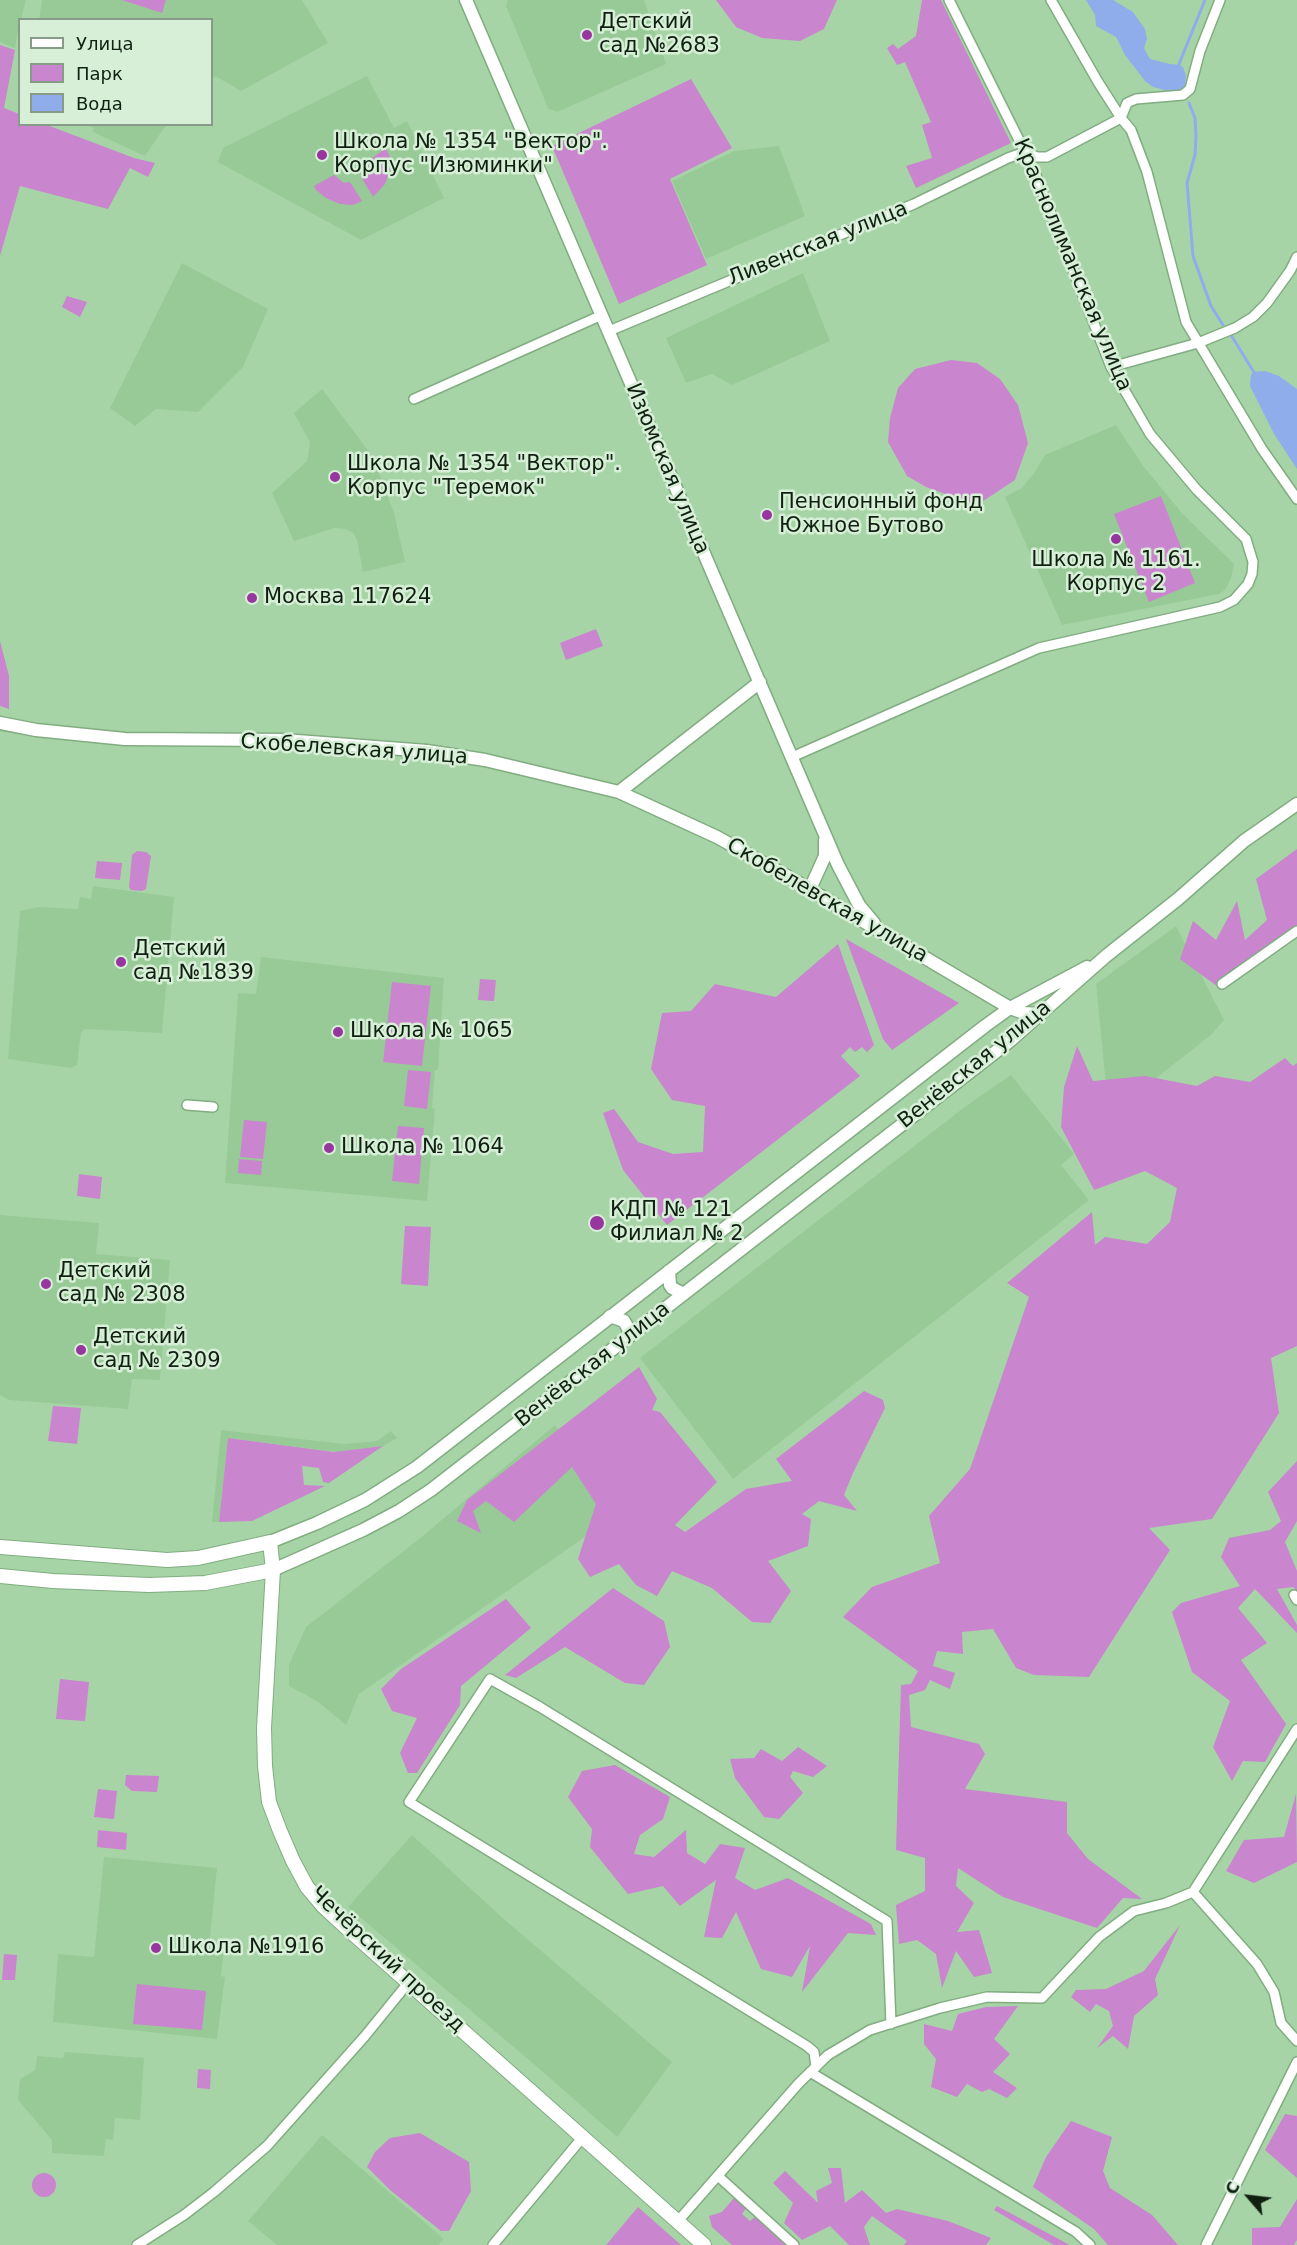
<!DOCTYPE html>
<meta charset="utf-8">
<style>
body{margin:0}
#map{position:relative;width:1297px;height:2245px;overflow:hidden;background:#a7d4a7;font-family:"DejaVu Sans",sans-serif}
canvas{display:block}
.legend{position:absolute;left:18px;top:18px;width:195px;height:108px;box-sizing:border-box;background:#d7eed7;border:2px solid #879c88;margin:0;padding:8px 10px;list-style:none;font-size:18px;color:#102111}
.legend li{display:flex;align-items:center;gap:12px;height:30px}
.legend b{width:30px;border:2px solid #879c88}
.north{position:absolute;left:1219px;top:2167px;width:60px;height:60px;-webkit-text-stroke:4px #d7eed7;paint-order:stroke;rotate:298deg;font-size:16px;font-weight:700;line-height:24px;text-align:center;color:#102111}
.north::after{content:'';display:block;margin:auto;width:21px;height:27px;background:#102111;clip-path:polygon(50% 0,100% 100%,50% 72%,0 100%)}
</style>
<div id="map">
<canvas width="1297" height="2245"></canvas>
<ul class="legend">
<li><b style="height:8px;background:#fff"></b>Улица</li>
<li><b style="height:16px;background:#c985cd"></b>Парк</li>
<li><b style="height:16px;background:#90adeb"></b>Вода</li>
</ul>
<div class="north">С</div>
</div>
<script>
const c = document.querySelector('canvas').getContext('2d');
c.lineJoin = 'round';
function fill(path, color) {
  c.fillStyle = color;
  c.fill(path, 'evenodd');
}
function shape(rows) {
  const path = new Path2D();
  for (const r of rows) {
    if (r.length === 3) {
      path.moveTo(r[0] + r[2], r[1]);
      path.arc(r[0], r[1], r[2], 0, 2 * Math.PI);
      continue;
    }
    path.moveTo(r[0], r[1]);
    for (let i = 2; i < r.length; i += 2) path.lineTo(r[i], r[i + 1]);
  }
  return path;
}
function trace(path, color, width, dash) {
  c.strokeStyle = color;
  c.lineWidth = width;
  c.lineCap = dash ? 'butt' : 'round';
  c.setLineDash(dash || []);
  c.stroke(path);
}
function label(font, color, halo, rows, align = 'center') {
  c.font = font + ' "DejaVu Sans",sans-serif';
  c.lineWidth = 5;
  c.setLineDash([]);
  c.textBaseline = 'middle';
  c.strokeStyle = halo;
  c.fillStyle = color;
  for (const [text, x, y, turn = 0] of rows) {
    c.save();
    c.translate(x, y);
    c.rotate((+turn || 0) * Math.PI / 180);
    c.textAlign = isNaN(turn) ? turn : align;
    if (halo) c.strokeText(text, 0, 0);
    c.fillText(text, 0, 0);
    c.restore();
  }
}
fill(shape([
 [0,0,26,0,21,19,20,20,15,48,0,42],
 [42,0,302,0,328,43,241,91,215,76,212,81,212,20,39,20],
 [508,0,644,0,666,64,557,112,548,108,506,6],
 [367,76,394,128,407,121,444,198,361,240,218,162,223,148],
 [83,125,170,125,164,128,145,156,93,132,94,128],
 [779,146,805,216,706,259,672,181,734,151],
 [182,263,268,309,243,367,198,412,156,409,135,426,110,408],
 [803,273,830,341,732,385,712,374,686,383,666,338],
 [322,389,373,457,394,513,405,562,363,572,357,540,353,533,346,529,334,528,294,541,272,493,307,461,310,442,294,413],
 [1116,425,1144,467,1182,513,1234,564,1231,578,1225,590,1219,594,1062,625,1005,497,1022,488,1034,473,1045,455],
 [93,886,174,897,162,1033,85,1029,81,1033,77,1065,71,1068,8,1059,20,911,39,907,78,909,80,897,91,899],
 [1176,926,1224,1020,1211,1035,1109,1115,1096,984],
 [261,957,444,978,438,1070,435,1070,432,1108,435,1109,427,1201,225,1183,238,993,256,994],
 [1011,1075,1074,1154,1061,1165,1089,1200,733,1479,640,1358,966,1106],
 [0,1215,99,1223,96,1254,170,1260,160,1380,132,1379,128,1409,9,1400,0,1395],
 [555,1425,618,1514,359,1694,346,1725,317,1701,289,1686,289,1665,306,1627,419,1539],
 [221,1430,344,1444,377,1441,391,1431,397,1438,383,1446,337,1452,228,1438,219,1522,212,1522],
 [412,1835,506,1921,672,2062,617,2137,535,2065,348,1907],
 [104,1857,217,1868,209,1947,224,1949,221,1976,225,1977,217,2039,53,2022,58,1954,94,1957],
 [65,2052,144,2058,140,2120,115,2118,113,2140,106,2139,104,2156,52,2153,52,2140,18,2100,20,2079,35,2070,37,2056,63,2058],
 [322,2135,444,2239,438,2245,277,2245,248,2221]
]), '#98ca98');
fill(shape([
 [122,0,166,0,162,13],
 [716,0,837,0,824,29,800,41,762,38,736,27],
 [922,0,941,0,1011,143,916,188,906,166,932,158,922,125,931,122,905,62,897,65,887,48,893,44,898,49,916,36],
 [0,45,15,50,4,108,19,114,20,124,47,125,134,158,155,163,148,177,130,168,108,209,20,186,0,256],
 [691,79,732,148,670,179,707,265,619,304,552,146],
 [386,148,390,157,390,170,385,184,373,197,361,177,369,167,368,161],
 [334,175,344,183,350,182,362,201,353,205,340,204,326,198,316,190,314,186],
 [67,296,87,302,80,317,62,307],
 [951,360,977,363,1000,379,1018,405,1028,443,1015,480,977,505,926,487,907,476,888,442,890,418,898,388,915,369],
 [1161,496,1195,583,1149,602,1114,514],
 [596,629,603,646,566,660,560,643],
 [0,641,9,676,9,709,0,706],
 [1297,849,1297,935,1221,989,1180,959,1193,921,1216,940,1237,901,1245,940,1267,920,1256,879],
 [137,851,146,852,151,856,146,889,142,891,131,890,129,887,132,855],
 [97,861,122,863,120,880,95,878],
 [846,939,959,1003,892,1050,883,1039],
 [838,944,874,1045,867,1052,862,1047,855,1052,850,1047,841,1056,860,1076,667,1225,623,1170,603,1113,614,1109,638,1142,673,1154,703,1152,705,1106,672,1100,651,1069,662,1013,691,1011,715,984,776,997],
 [480,979,496,980,494,1001,478,1000],
 [392,982,431,986,422,1066,383,1062],
 [1077,1046,1093,1081,1145,1076,1197,1086,1215,1076,1250,1082,1285,1058,1293,1066,1297,1063,1297,1346,1271,1358,1279,1413,1212,1519,1149,1528,1170,1550,1089,1677,1034,1675,1016,1668,993,1629,962,1632,963,1654,937,1651,933,1666,955,1673,950,1689,930,1680,925,1690,909,1695,911,1727,979,1744,985,1754,965,1789,1067,1802,1067,1833,1088,1859,1142,1899,1123,1898,1097,1928,1003,1897,958,1868,956,1886,974,1903,957,1932,979,1930,992,1973,974,1977,956,1951,942,1988,936,1954,917,1940,899,1944,896,1905,925,1891,925,1858,896,1850,901,1685,911,1684,918,1671,843,1617,872,1587,940,1563,929,1516,970,1469,1029,1297,1007,1283,1092,1212,1095,1245,1105,1237,1147,1244,1170,1222,1177,1188,1145,1171,1094,1190,1061,1127,1064,1087],
 [408,1070,431,1072,427,1109,404,1106],
 [244,1120,267,1122,263,1159,240,1157],
 [398,1126,424,1128,419,1184,392,1181],
 [239,1159,262,1161,261,1175,238,1173],
 [79,1174,102,1177,100,1199,77,1196],
 [405,1226,431,1227,428,1286,401,1284],
 [639,1367,657,1399,652,1410,660,1412,717,1482,675,1525,685,1532,746,1489,792,1481,776,1459,864,1391,883,1400,885,1408,853,1473,844,1495,857,1511,819,1501,802,1514,811,1519,808,1546,768,1561,791,1591,770,1623,752,1622,712,1588,672,1571,657,1596,636,1585,619,1564,590,1577,578,1559,596,1504,572,1467,514,1522,486,1501,473,1511,481,1533,457,1521,467,1500],
 [53,1406,81,1408,77,1444,48,1441],
 [228,1438,334,1452,383,1446,329,1483,323,1482,319,1468,302,1466,304,1485,325,1486,252,1521,219,1522],
 [1297,1461,1297,1521,1285,1542,1297,1571,1297,1591,1293,1587,1277,1589,1297,1625,1297,1633,1255,1589,1238,1608,1267,1643,1241,1660,1286,1724,1265,1762,1243,1761,1232,1781,1213,1747,1230,1701,1192,1672,1172,1612,1181,1603,1240,1586,1221,1557,1229,1538,1270,1530,1281,1521,1268,1492],
 [613,1588,664,1621,670,1647,644,1685,625,1683,565,1647,516,1678,505,1675],
 [506,1599,531,1628,461,1686,460,1705,417,1773,408,1773,400,1753,417,1718,392,1711,381,1689,401,1669],
 [60,1679,89,1682,85,1721,56,1719],
 [798,1747,827,1766,813,1777,793,1771,790,1777,803,1793,779,1819,764,1817,735,1778,730,1759,754,1758,761,1749,782,1761],
 [615,1765,670,1797,663,1819,640,1835,634,1854,654,1857,686,1830,687,1853,705,1864,720,1844,745,1848,735,1878,755,1890,788,1878,871,1924,876,1935,848,1933,802,1992,810,1946,792,1977,761,1969,736,1912,722,1938,704,1937,716,1880,680,1906,663,1886,628,1894,590,1847,592,1829,568,1797,582,1771],
 [126,1775,159,1776,157,1792,132,1791,125,1785],
 [98,1789,117,1791,114,1819,94,1817],
 [1296,1794,1297,1862,1254,1883,1226,1871,1244,1840,1284,1837],
 [98,1830,127,1833,126,1850,97,1847],
 [1180,1925,1155,1979,1158,1995,1134,2016,1128,2049,1113,2036,1097,2048,1113,2026,1109,2011,1096,2004,1090,2012,1071,1997,1076,1990,1106,1989,1144,1971],
 [4,1954,17,1955,15,1980,2,1980],
 [137,1984,206,1991,202,2030,133,2024],
 [1018,2006,994,2039,1010,2054,993,2072,1017,2088,1007,2098,989,2089,982,2092,967,2084,957,2097,931,2087,936,2059,924,2044,924,2024,952,2031,958,2014,986,2007],
 [198,2069,211,2070,210,2089,197,2088],
 [1285,2114,1297,2116,1297,2178,1265,2150],
 [1071,2121,1112,2137,1103,2171,1110,2188,1152,2215,1178,2245,1108,2245,1094,2229,1033,2187,1046,2157],
 [420,2133,469,2162,471,2191,449,2231,441,2231,390,2190,367,2167,375,2152,390,2138],
 [828,2168,841,2168,845,2203,862,2190,886,2213,897,2209,948,2221,991,2238,986,2245,904,2245,907,2241,872,2216,864,2227,870,2245,849,2245,830,2226,802,2240,784,2223,793,2203,773,2183,785,2171,818,2203,816,2191,832,2183],
 [44,2185,12],
 [734,2198,747,2207,742,2214,750,2221,755,2217,786,2245,732,2245,712,2227,709,2216,722,2212],
 [1297,2199,1297,2240,1294,2245,1252,2245,1252,2228,1280,2227],
 [997,2206,1068,2244,1069,2245,1054,2245,994,2210],
 [638,2207,681,2245,606,2245]
]), '#c985cd');
fill(shape([
 [1086,0,1113,0,1133,12,1145,29,1147,39,1144,48,1150,59,1170,64,1180,65,1183,67,1186,76,1184,93,1175,93,1153,87,1145,81,1125,55,1116,37,1096,26,1095,15],
 [1265,371,1279,376,1297,389,1297,469,1274,434,1250,386,1251,375,1253,372]
]), '#90adeb');
trace(shape([
 [1179,64,1205,0],
 [1189,103,1195,118,1196,136,1195,155,1187,183,1193,256,1211,306,1223,325],
 [1231,335,1255,374]
]), '#90adeb', 3);
const minor = shape([
 [1051,0,1098,82,1121,118,1131,130,1147,172,1186,322,1262,449,1297,499],
 [609,331,914,204,1008,158,1025,152,1037,157,1047,157,1121,118,1127,103,1136,99,1183,95,1190,89,1200,51,1220,0],
 [1111,367,1198,343,1235,328,1253,317,1267,303,1290,271,1297,257],
 [414,399,602,315],
 [792,757,1039,648,1220,607,1234,600,1248,584,1252,574,1253,562,1246,539,1197,490,1150,434,1111,367,1033,168,949,0],
 [1222,984,1297,931],
 [187,1105,213,1107],
 [1294,1595,1297,1600],
 [1193,1892,1257,1964,1274,1992,1281,2023,1297,2041],
 [816,2067,814,2052,807,2046,409,1802,490,1679,540,1707,887,1921,891,2024],
 [810,2072,1076,2232,1090,2245],
 [718,2176,794,2245],
 [678,2221,799,2083,828,2055,870,2030,940,2008,987,1997,1042,1998,1099,1937,1134,1911,1166,1903,1193,1892,1297,1729],
 [137,2245,184,2215,214,2192,267,2146,365,2036,408,1983],
 [493,2245,582,2138],
 [1206,2245,1297,2062]
]);
const tertiary = shape([
 [466,0,838,865,859,905,874,923],
 [0,723,36,730,125,739,284,740,427,751,485,760,619,792,717,837,785,875,1010,1008,1024,1013,1040,1014],
 [619,792,760,682],
 [810,889,825,856,825,840],
 [669,1271,670,1285,672,1288,684,1294],
 [610,1316,624,1321,629,1330,628,1337],
 [270,1542,317,1523,365,1500,417,1467,985,1026,1010,1008,1087,967],
 [273,1570,363,1530,399,1511,431,1490,1011,1040,1106,956,1178,899,1244,841,1297,804]
]);
const secondary = shape([
 [0,1547,167,1560,198,1558,270,1542,273,1570,264,1728,265,1766,269,1802,280,1831,293,1861,307,1887,323,1906,348,1929,704,2245],
 [0,1576,53,1581,149,1585,205,1583,273,1570]
]);
trace(minor, '#81ad81', 12);
trace(tertiary, '#81ad81', 15);
trace(secondary, '#81ad81', 16);
trace(minor, '#fff', 9);
trace(tertiary, '#fff', 12);
trace(secondary, '#fff', 14);
for (const [x, y, r, color] of [
 [587,35,6,"#96369e"],
 [322,155,6,"#96369e"],
 [335,477,6,"#96369e"],
 [767,515,6,"#96369e"],
 [1116,539,6,"#96369e"],
 [252,598,6,"#96369e"],
 [121,962,6,"#96369e"],
 [338,1032,6,"#96369e"],
 [329,1148,6,"#96369e"],
 [597,1223,8,"#96369e"],
 [46,1284,6,"#96369e"],
 [81,1350,6,"#96369e"],
 [156,1948,6,"#96369e"]
]) {
  const dot = new Path2D();
  dot.arc(x, y, r, 0, 2 * Math.PI);
  c.fillStyle = color;
  c.fill(dot);
  trace(dot, '#d7eed7', 2);
}
label('21px', '#102111', '#d7eed7', [
 ["Детский",599,23],
 ["сад №2683",599,47],
 ["Школа № 1354 \"Вектор\".",334,143],
 ["Корпус \"Изюминки\"",334,167],
 ["Школа № 1354 \"Вектор\".",347,465],
 ["Корпус \"Теремок\"",347,489],
 ["Пенсионный фонд",779,503],
 ["Южное Бутово",779,527],
 ["Школа № 1161.",1116,561,"center"],
 ["Корпус 2",1116,585,"center"],
 ["Москва 117624",264,598],
 ["Детский",133,950],
 ["сад №1839",133,974],
 ["Школа № 1065",350,1032],
 ["Школа № 1064",341,1148],
 ["КДП № 121",610,1211],
 ["Филиал № 2",610,1235],
 ["Детский",58,1272],
 ["сад № 2308",58,1296],
 ["Детский",93,1338],
 ["сад № 2309",93,1362],
 ["Школа №1916",168,1948]
], 'left');
label('21px', '#102111', '#d7eed7', [
 ["Ливенская улица",818,244,-22],
 ["Краснолиманская улица",1072,265,67],
 ["Изюмская улица",667,469,67],
 ["Скобелевская улица",354,750,4],
 ["Скобелевская улица",827,901,30],
 ["Венёвская улица",975,1065,-39],
 ["Венёвская улица",593,1365,-38],
 ["Чечёрский проезд",387,1960,43]
]);
</script>
